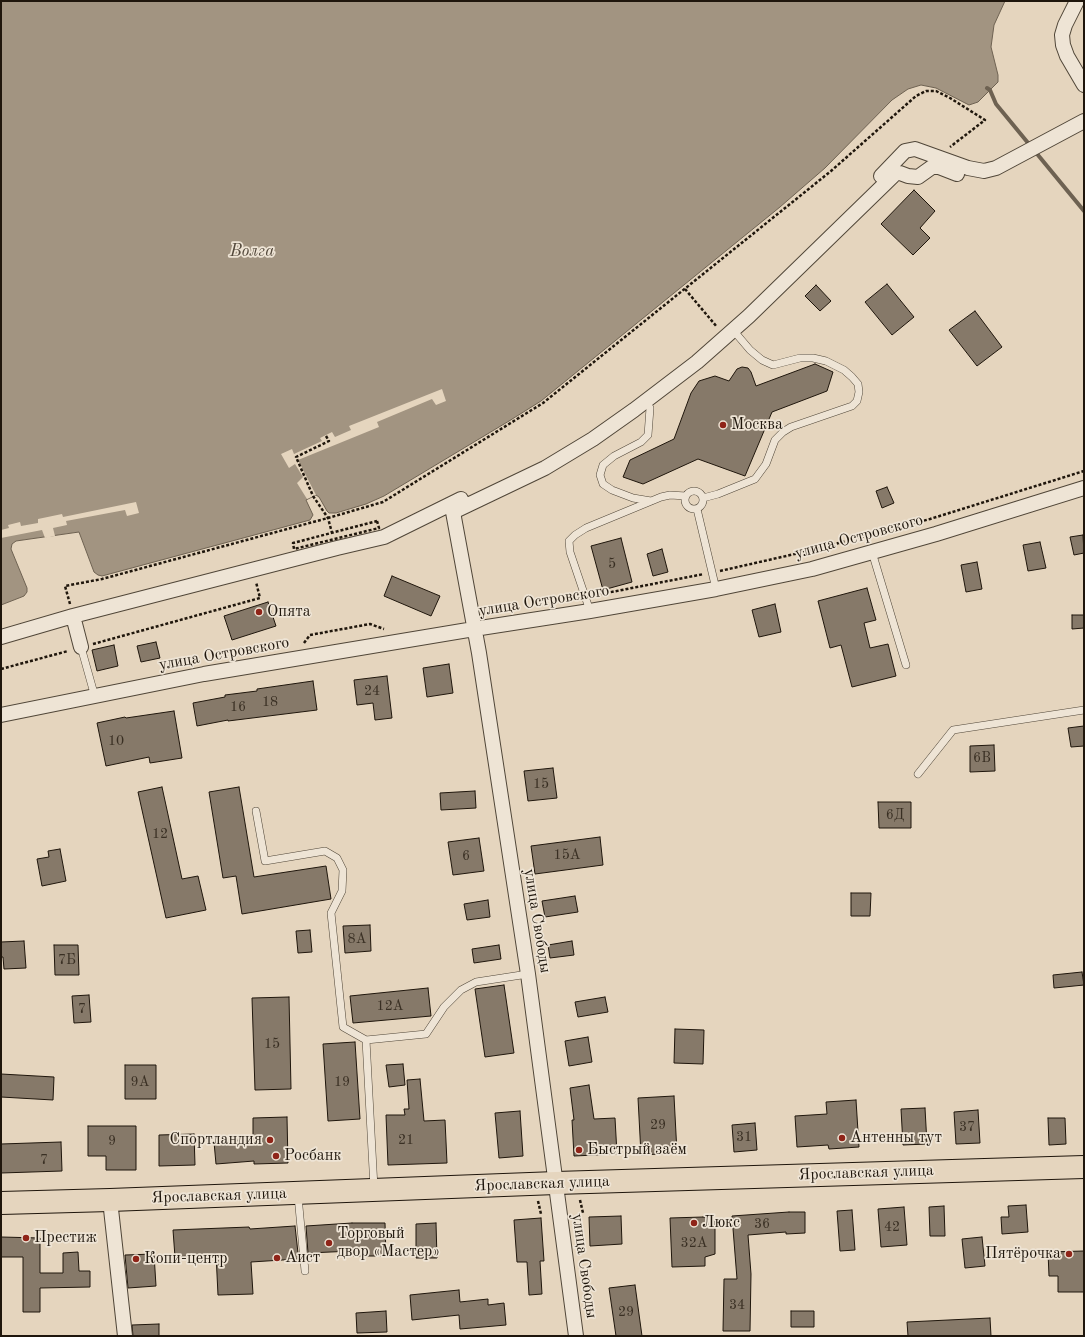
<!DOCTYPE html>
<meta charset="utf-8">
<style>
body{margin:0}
#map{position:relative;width:1085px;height:1337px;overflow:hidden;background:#e5d5be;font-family:"Old Standard TT",serif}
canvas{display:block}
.frame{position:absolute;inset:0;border:2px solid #1f160c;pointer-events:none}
</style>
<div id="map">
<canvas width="1085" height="1337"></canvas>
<div class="frame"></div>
</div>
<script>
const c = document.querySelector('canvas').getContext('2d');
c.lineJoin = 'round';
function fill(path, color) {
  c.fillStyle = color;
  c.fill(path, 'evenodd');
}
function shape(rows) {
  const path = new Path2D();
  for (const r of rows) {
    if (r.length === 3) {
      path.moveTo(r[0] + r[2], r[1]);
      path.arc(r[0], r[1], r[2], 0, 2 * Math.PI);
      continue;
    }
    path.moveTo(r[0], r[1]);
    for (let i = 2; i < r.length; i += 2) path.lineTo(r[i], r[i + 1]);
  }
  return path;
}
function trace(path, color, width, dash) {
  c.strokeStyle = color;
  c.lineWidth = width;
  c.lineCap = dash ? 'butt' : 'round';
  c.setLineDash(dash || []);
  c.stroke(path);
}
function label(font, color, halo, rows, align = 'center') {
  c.font = font + ' "Old Standard TT",serif';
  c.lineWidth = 3.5;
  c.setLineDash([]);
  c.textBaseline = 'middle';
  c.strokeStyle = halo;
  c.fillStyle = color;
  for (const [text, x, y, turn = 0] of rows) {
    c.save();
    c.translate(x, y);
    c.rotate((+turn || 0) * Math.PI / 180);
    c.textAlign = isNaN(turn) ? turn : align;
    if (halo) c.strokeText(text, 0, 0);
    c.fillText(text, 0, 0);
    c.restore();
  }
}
const water = shape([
 [1,1,1005,1,994,25,991,47,998,75,998,82,978,102,969,105,936,88,921,85,908,89,892,100,825,168,780,207,541,401,509,421,384,496,366,504,336,513,329,513,327,511,319,497,316,495,306,500,313,515,310,520,102,576,98,575,94,572,79,532,16,541,12,544,11,549,27,588,27,592,24,596,19,598,1,605,1,1]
]);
fill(water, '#a29481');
trace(water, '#6e6252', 1);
fill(shape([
 [442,389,446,401,436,405,432,399,377,422,379,427,298,460,316,495,307,499,297,483,303,477,295,464,289,468,281,454,292,449,294,454,322,441,320,438,332,432,335,437,351,430,349,426],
 [136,502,139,513,127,516,125,510,66,521,67,525,53,528,55,536,45,538,42,530,1,538,1,530,9,528,8,525,20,522,21,526,38,523,38,519,62,514,63,517]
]), '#e5d5be');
trace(shape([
 [987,88,990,90,996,104,1084,211]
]), '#6e6252', 4);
const building = shape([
 [914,190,935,211,920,228,930,238,913,255,881,224,914,190],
 [887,284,914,317,892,335,865,302,887,284],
 [816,285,831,301,820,311,805,296,816,285],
 [975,311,1002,347,977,366,949,330,975,311],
 [815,364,833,372,827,391,772,412,745,476,698,459,643,484,623,477,630,460,674,439,691,393,699,381,715,376,729,381,737,369,742,367,748,368,751,372,756,386,815,364],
 [887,487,894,503,882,508,876,491,887,487],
 [1083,535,1084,553,1074,555,1070,537,1083,535],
 [621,538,632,582,603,590,591,546,621,538],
 [1040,542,1046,568,1028,571,1023,545,1040,542],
 [662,549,668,572,653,576,647,554,662,549],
 [977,562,982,589,966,592,961,565,977,562],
 [392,576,440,596,431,616,384,596,392,576],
 [867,588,876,620,864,623,870,648,888,644,896,676,852,687,841,645,830,648,818,601,867,588],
 [268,602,276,626,232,640,224,616,268,602],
 [775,604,781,632,759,637,752,610,775,604],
 [1072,615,1084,615,1084,628,1072,629,1072,615],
 [156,642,160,658,141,662,137,646,156,642],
 [114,645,118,666,97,671,92,650,114,645],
 [449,664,453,693,427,697,423,668,449,664],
 [387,676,392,718,375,720,373,703,357,705,354,680,387,676],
 [313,681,317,710,228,721,228,720,197,726,193,703,225,697,225,695,257,691,257,689,313,681],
 [174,711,182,758,150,763,149,757,106,766,97,723,125,717,126,718,174,711],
 [1084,726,1084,746,1071,747,1068,728,1084,726],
 [994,745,995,771,970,772,970,746,994,745],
 [553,768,557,798,528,801,524,771,553,768],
 [162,787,182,879,198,876,206,910,166,918,138,792,162,787],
 [239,787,254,877,326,866,331,899,242,914,236,876,223,878,209,792,239,787],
 [475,791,476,808,441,810,440,793,475,791],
 [878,802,911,802,911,828,879,828,878,802],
 [600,837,603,865,535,874,531,846,600,837],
 [479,838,484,871,453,875,448,842,479,838],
 [60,849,66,881,42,886,37,859,49,857,48,851,60,849],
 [851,893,871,893,870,916,851,916,851,893],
 [575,896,578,912,545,917,542,901,575,896],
 [488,900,490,917,467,920,464,904,488,900],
 [370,925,371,951,345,953,343,926,370,925],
 [310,930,312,952,298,953,296,931,310,930],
 [24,941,26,968,4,969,3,957,1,957,1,942,24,941],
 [572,941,574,955,550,958,548,945,572,941],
 [54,945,78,945,79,975,55,975,54,945],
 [499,945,501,959,474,963,472,949,499,945],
 [1082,972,1084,985,1054,988,1053,975,1082,972],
 [504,985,514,1053,485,1057,475,989,504,985],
 [428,988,431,1016,353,1023,350,996,428,988],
 [89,995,91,1022,74,1023,72,996,89,995],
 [289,997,291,1089,255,1090,252,998,289,997],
 [605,997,608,1012,578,1017,575,1002,605,997],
 [675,1029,704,1030,703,1064,674,1063,675,1029],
 [588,1037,592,1062,569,1066,565,1041,588,1037],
 [355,1042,360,1119,328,1121,323,1044,355,1042],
 [403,1064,405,1085,389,1087,386,1065,403,1064],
 [125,1065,156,1065,156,1099,125,1099,125,1065],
 [1,1074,54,1077,53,1100,1,1097,1,1074],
 [420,1079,424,1121,445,1120,447,1163,388,1165,386,1115,405,1115,404,1109,409,1109,407,1080,420,1079],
 [589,1085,594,1119,615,1118,617,1154,574,1156,572,1120,574,1120,570,1088,589,1085],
 [674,1096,677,1153,641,1155,638,1098,674,1096],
 [856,1100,859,1147,829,1149,828,1145,797,1147,795,1116,827,1114,826,1102,856,1100],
 [925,1108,927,1144,903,1145,901,1109,925,1108],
 [978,1110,980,1143,956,1144,954,1112,978,1110],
 [520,1111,523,1156,499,1158,495,1113,520,1111],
 [287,1117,288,1163,254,1164,254,1161,216,1164,214,1142,253,1139,253,1118,287,1117],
 [1048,1118,1065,1118,1066,1144,1049,1145,1048,1118],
 [755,1123,757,1150,734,1152,732,1125,755,1123],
 [88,1126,136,1126,136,1170,106,1170,106,1156,88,1156,88,1126],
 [194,1134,195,1165,159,1166,159,1135,194,1134],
 [61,1142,62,1171,1,1173,1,1144,61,1142],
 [1026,1205,1028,1232,1002,1234,1001,1217,1009,1217,1008,1206,1026,1205],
 [944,1206,945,1236,930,1236,929,1207,944,1206],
 [904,1207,907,1245,881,1247,878,1209,904,1207],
 [852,1210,855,1250,840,1251,837,1211,852,1210],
 [789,1212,805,1212,805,1233,786,1234,786,1232,748,1235,751,1274,750,1331,723,1331,724,1279,737,1279,732,1216,789,1212],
 [621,1216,622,1244,590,1246,589,1217,621,1216],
 [703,1217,709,1218,715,1221,715,1254,705,1257,705,1266,672,1267,670,1218,703,1217],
 [541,1218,544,1261,540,1261,542,1294,529,1295,527,1262,517,1262,514,1220,541,1218],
 [352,1223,385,1223,386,1256,353,1256,353,1251,308,1253,306,1226,352,1223],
 [436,1223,437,1258,416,1258,416,1224,436,1223],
 [295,1226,298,1253,297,1253,298,1259,251,1262,253,1294,218,1295,216,1254,175,1257,173,1230,249,1227,250,1229,295,1226],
 [1,1237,40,1238,40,1273,63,1273,63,1253,78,1252,79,1271,90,1271,90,1287,40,1288,40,1312,23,1312,23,1257,1,1257,1,1237],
 [982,1237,985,1266,965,1268,962,1239,982,1237],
 [1084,1251,1084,1292,1058,1292,1058,1276,1049,1276,1048,1252,1084,1251],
 [154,1254,156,1286,128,1288,125,1255,154,1254],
 [635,1285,642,1336,616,1336,609,1288,635,1285],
 [459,1290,460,1302,488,1299,488,1305,504,1303,506,1325,460,1329,459,1315,412,1320,410,1295,459,1290],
 [386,1311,387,1332,357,1333,356,1313,386,1311],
 [791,1311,814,1311,814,1327,791,1327,791,1311],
 [990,1318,991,1336,908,1336,907,1322,990,1318],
 [159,1324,159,1336,133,1336,132,1325,159,1324]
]);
fill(building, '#867969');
trace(building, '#1f160c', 1);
const lane = shape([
 [646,401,650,408,648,435,641,442,614,456,603,465,600,475,603,484,612,490,633,498,651,501],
 [694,500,9],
 [703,498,718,494,755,479,766,464,775,440,783,432,791,427,852,406,857,401,859,392,858,384,852,377,844,370,826,361,813,358,800,358,773,365,762,360,750,350,733,330],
 [697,509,716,589],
 [872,552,906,665],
 [590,611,570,552,569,541,575,535,586,528,661,497,670,495,686,496],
 [81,647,95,697],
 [918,774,953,730,1084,710],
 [256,811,265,861,325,851,337,858,343,870,342,891,331,913,343,1027,366,1040,374,1188],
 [366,1040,426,1034,444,1007,461,990,476,982,528,974],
 [298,1196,305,1271]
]);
const street = shape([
 [1077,1,1065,25,1062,35,1063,45,1067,56,1084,85],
 [881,176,905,151,915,149,968,168,984,171,996,168,1084,121],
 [1,637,73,616],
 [81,647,73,616,337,548,384,537,461,499],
 [1,715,204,674,474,629,590,611,716,589,812,569,936,534,1084,488],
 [110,1200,125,1336],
 [576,1336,528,974,479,653,453,512,545,468,593,439,634,410,697,362,749,316,895,174,900,173,908,176,918,177,932,167,939,167,957,174]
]);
const primary = shape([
 [1,1203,110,1200,556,1183,1084,1167]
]);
trace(lane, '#504638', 8);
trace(street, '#504638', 16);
trace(primary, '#1f160c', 24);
trace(shape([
 [685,289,717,327],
 [326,436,329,441,296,457,313,496,328,518,332,533],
 [377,521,379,528,294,549,293,543,377,521],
 [720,571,808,551,930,519,1084,471],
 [596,595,704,574],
 [70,604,65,586,102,579,328,518,383,502,543,403,831,171,916,96,926,91,936,91,950,98,985,120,950,147],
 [304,643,310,635,370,624,384,629],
 [93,644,260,598,256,582],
 [1,669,68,651],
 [580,1200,583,1213],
 [538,1201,541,1214]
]), '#1f160c', 2.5, [3, 2]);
trace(lane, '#eee4d5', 7);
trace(street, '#eee4d5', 14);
trace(primary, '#e5d5be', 22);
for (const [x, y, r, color] of [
 [723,425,4,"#8f2418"],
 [259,612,4,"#8f2418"],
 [842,1138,4,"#8f2418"],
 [270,1140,4,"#8f2418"],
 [579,1150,4,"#8f2418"],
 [276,1156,4,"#8f2418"],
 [694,1223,4,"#8f2418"],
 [26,1238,4,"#8f2418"],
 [329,1243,4,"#8f2418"],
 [1069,1254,4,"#8f2418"],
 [277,1258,4,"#8f2418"],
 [136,1259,4,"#8f2418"]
]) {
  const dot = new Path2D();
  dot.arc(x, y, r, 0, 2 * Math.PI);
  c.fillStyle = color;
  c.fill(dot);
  trace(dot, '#eee4d5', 1.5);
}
label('14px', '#392f23', null, [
 ["5",612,564],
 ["24",372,691],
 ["18",270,702],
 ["16",238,707],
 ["10",116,741],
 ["6В",982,758],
 ["15",541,784],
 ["6Д",895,815],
 ["12",160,834],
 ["15А",567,855],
 ["6",466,856],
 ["8А",357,939],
 ["7Б",67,960],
 ["12А",390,1006],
 ["7",82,1009],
 ["15",272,1044],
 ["9А",140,1082],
 ["19",342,1082],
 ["29",658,1125],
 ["37",967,1127],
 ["31",744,1137],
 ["21",406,1140],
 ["9",112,1141],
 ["7",44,1160],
 ["36",762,1224],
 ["42",892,1227],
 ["32А",694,1243],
 ["34",737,1305],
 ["29",626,1312]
]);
label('16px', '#1f160c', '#eee4d5', [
 ["Москва",731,425],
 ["Опята",267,612],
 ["Антенны тут",850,1138],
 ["Спортландия",262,1140,"right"],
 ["Быстрый заём",587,1150],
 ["Росбанк",284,1156],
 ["Люкс",702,1223],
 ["Торговый",337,1234],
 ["двор «Мастер»",337,1252],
 ["Престиж",34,1238],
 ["Пятёрочка",1061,1254,"right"],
 ["Аист",285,1258],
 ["Копи-центр",144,1259]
], 'left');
label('16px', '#1f160c', '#eee4d5', [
 ["улица Островского",859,537,-15],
 ["улица Островского",544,601,-9],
 ["улица Островского",224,654,-10],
 ["улица Свободы",537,921,81],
 ["Ярославская улица",866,1173,-2],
 ["Ярославская улица",542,1184,-2],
 ["Ярославская улица",219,1196,-2],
 ["улица Свободы",584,1266,82]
]);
label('italic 17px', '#53483b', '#eee4d5', [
 ["Волга",252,252]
]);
</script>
